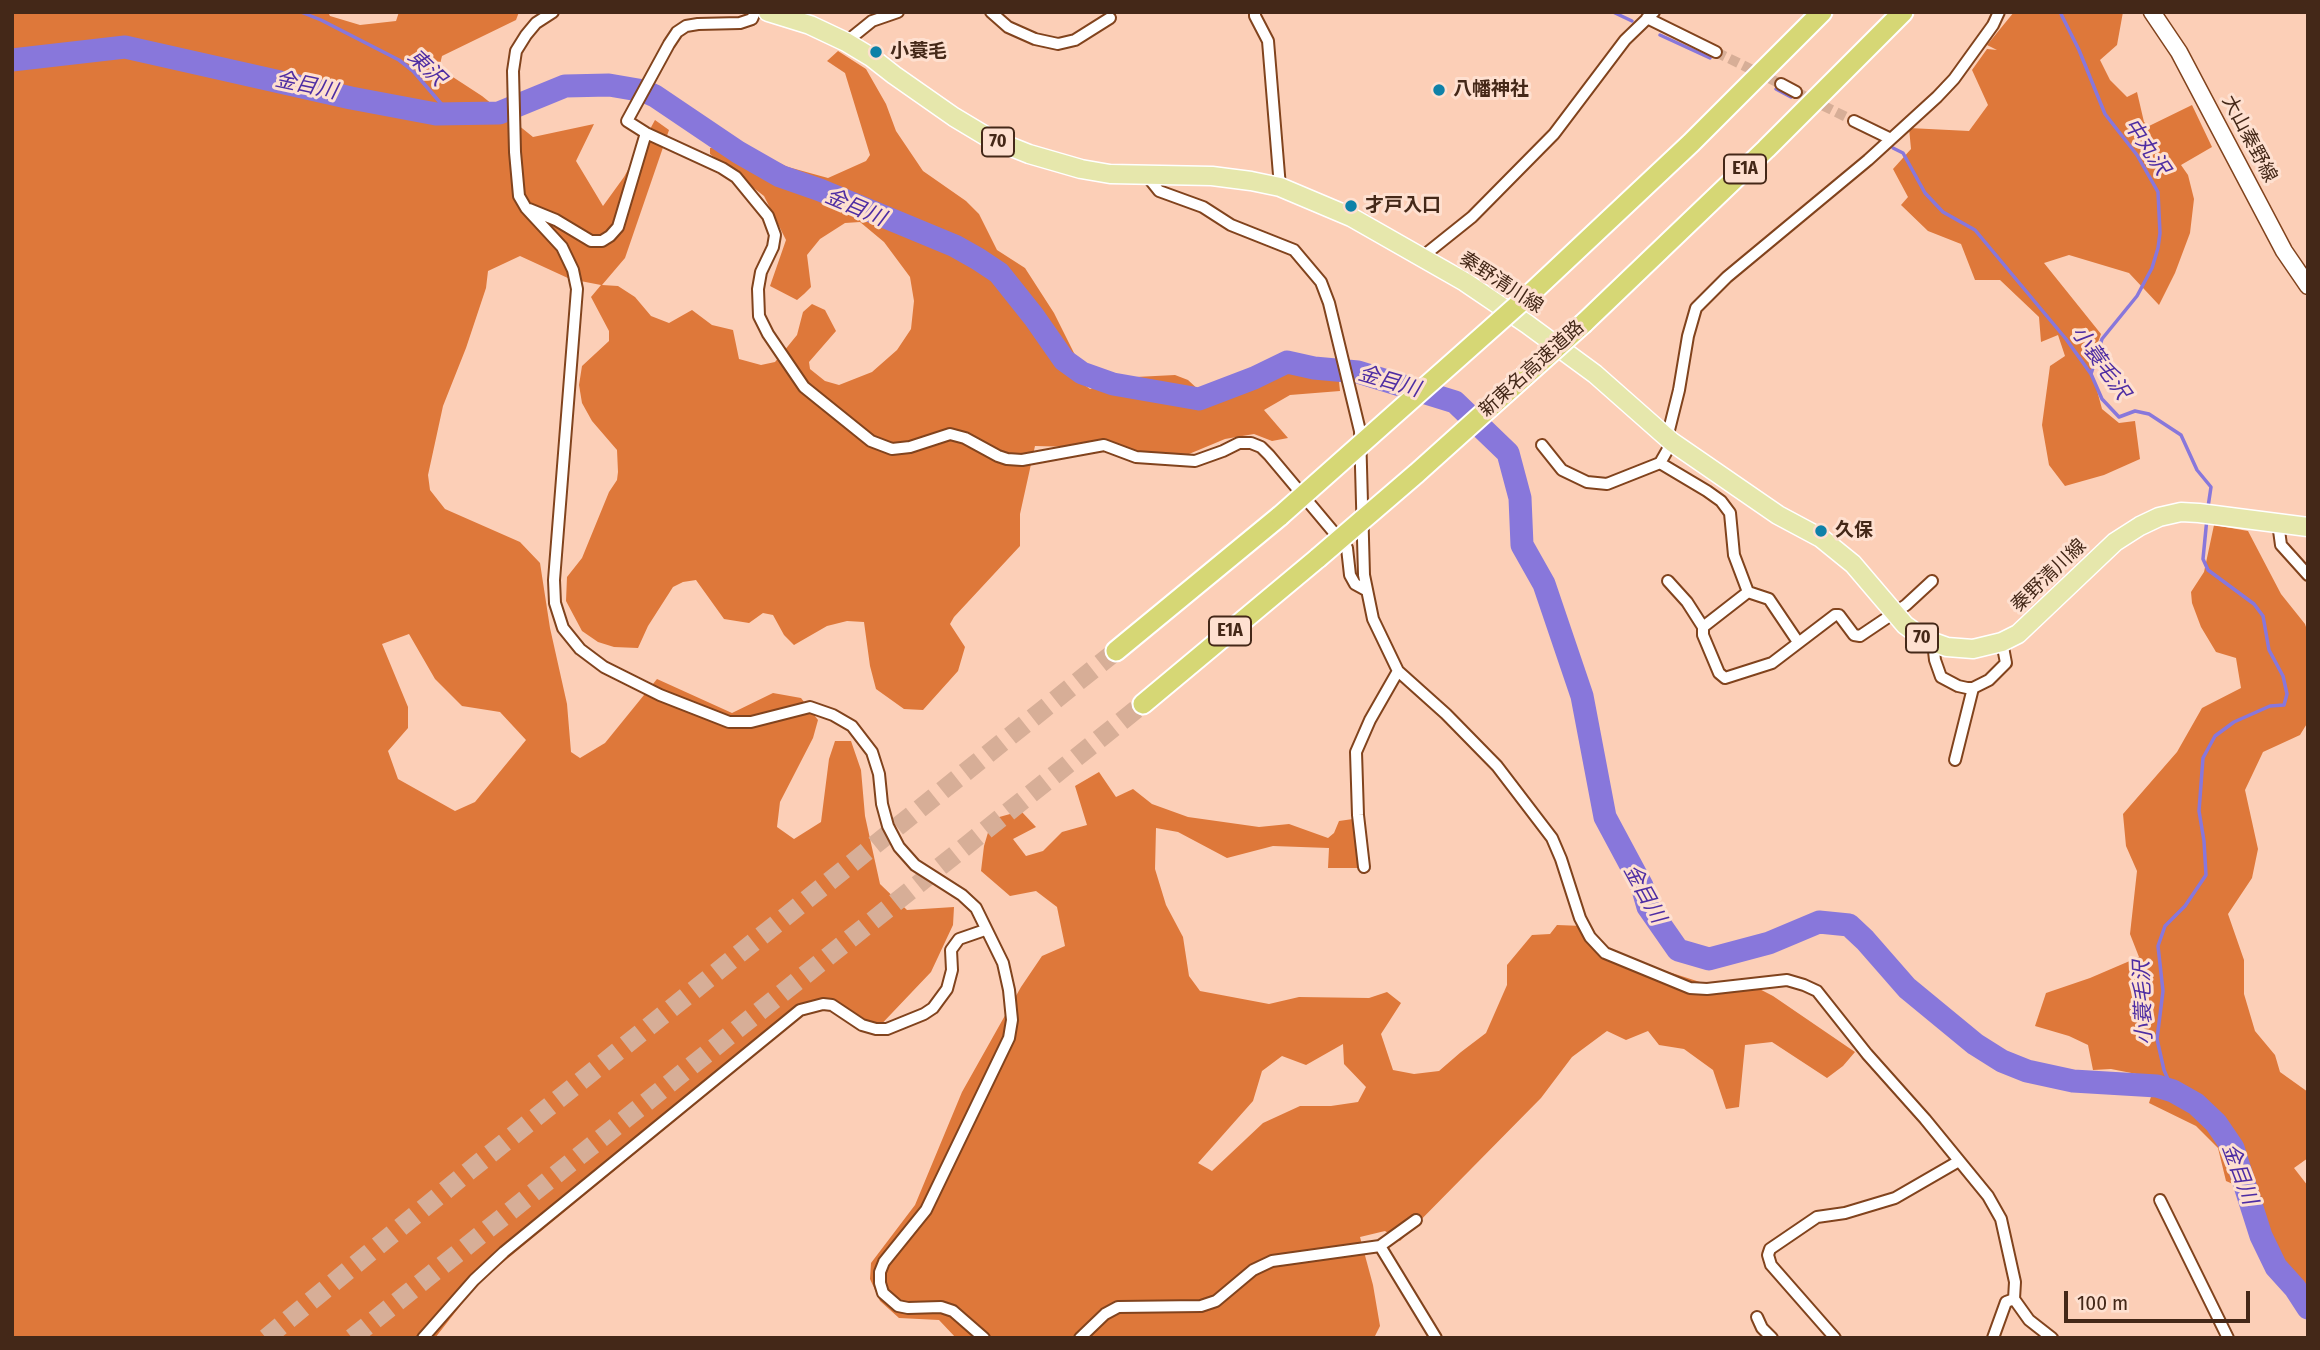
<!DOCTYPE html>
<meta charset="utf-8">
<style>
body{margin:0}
#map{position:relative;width:2320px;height:1350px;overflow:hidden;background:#fccfb7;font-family:"Fira Sans Condensed",sans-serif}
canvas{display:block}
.frame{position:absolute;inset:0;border:14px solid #442818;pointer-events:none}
.scale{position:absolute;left:2064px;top:1291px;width:186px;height:32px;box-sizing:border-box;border:4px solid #442818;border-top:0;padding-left:9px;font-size:21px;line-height:24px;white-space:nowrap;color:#442818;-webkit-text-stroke:5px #fee0d0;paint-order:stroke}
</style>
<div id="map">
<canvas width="2320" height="1350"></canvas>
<div class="frame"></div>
<div class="scale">100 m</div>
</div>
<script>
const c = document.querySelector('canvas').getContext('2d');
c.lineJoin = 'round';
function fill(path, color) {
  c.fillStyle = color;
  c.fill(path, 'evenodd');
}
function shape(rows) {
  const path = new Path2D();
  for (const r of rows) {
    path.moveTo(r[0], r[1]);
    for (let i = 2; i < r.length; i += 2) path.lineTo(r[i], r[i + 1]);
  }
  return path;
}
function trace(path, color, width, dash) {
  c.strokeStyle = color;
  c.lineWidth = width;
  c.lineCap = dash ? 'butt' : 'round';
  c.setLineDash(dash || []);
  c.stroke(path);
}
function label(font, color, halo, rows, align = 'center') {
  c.font = font + ' "Fira Sans Condensed","Noto Sans JP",sans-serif';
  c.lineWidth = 6;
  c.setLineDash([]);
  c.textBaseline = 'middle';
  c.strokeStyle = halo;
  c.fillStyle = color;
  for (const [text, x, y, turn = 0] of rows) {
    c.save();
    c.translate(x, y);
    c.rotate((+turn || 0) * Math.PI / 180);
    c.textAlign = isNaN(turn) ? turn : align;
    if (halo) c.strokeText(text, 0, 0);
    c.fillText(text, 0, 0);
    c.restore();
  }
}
fill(shape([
 [12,12,328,12,330,16,360,25,396,21,399,12,519,12,516,20,442,56,439,68,482,96,533,137,594,124,576,161,603,206,624,177,655,120,669,130,625,258,602,285,618,286,635,297,651,316,669,323,692,310,712,325,733,330,739,359,761,365,775,362,797,335,803,312,812,304,825,310,836,331,809,362,810,369,825,381,839,385,872,372,897,350,911,329,914,301,910,277,884,242,860,222,845,223,820,239,807,255,811,287,804,294,797,300,770,286,786,240,764,196,710,154,710,148,740,144,788,167,828,178,866,161,870,155,845,73,827,61,838,51,866,69,886,104,896,131,923,171,966,201,979,214,997,250,1025,268,1054,313,1075,355,1079,381,1090,389,1116,378,1175,375,1188,380,1202,393,1237,380,1264,365,1338,372,1340,391,1290,395,1264,410,1288,438,1272,441,1254,434,1225,439,1189,454,1154,453,1115,448,1035,446,1020,514,1020,546,954,617,950,624,965,647,958,671,923,710,904,709,876,689,870,666,864,622,847,621,827,626,794,645,784,635,773,615,763,613,749,623,724,619,696,580,683,582,673,587,648,626,638,648,614,647,598,642,582,631,566,601,567,577,582,558,609,492,617,480,618,472,617,450,592,421,582,403,579,385,582,366,609,341,609,331,591,297,601,285,570,279,520,256,488,271,486,288,466,348,443,406,428,475,430,490,445,509,520,542,540,563,550,628,567,704,571,752,580,758,605,743,657,679,732,713,773,693,801,698,818,720,813,738,780,802,777,827,794,839,821,822,829,759,835,741,851,741,861,770,865,816,880,884,907,910,954,907,953,925,931,972,873,1033,864,1032,837,1012,817,1010,805,1014,479,1282,435,1338,12,1338],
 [409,634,435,679,462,706,500,712,526,740,475,802,455,811,398,779,388,751,408,728,408,707,382,644],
 [2014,12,2123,12,2117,45,2100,60,2110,80,2127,97,2137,92,2144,122,2149,126,2192,105,2212,147,2181,165,2188,175,2194,199,2190,233,2175,273,2159,305,2129,273,2069,255,2044,263,2101,334,2090,364,2102,409,2119,423,2135,421,2140,459,2104,475,2065,486,2049,465,2042,425,2050,366,2065,356,2058,335,2041,342,2039,317,2000,280,1975,280,1961,244,1928,231,1901,205,1908,197,1893,169,1911,149,1909,128,1969,131,1988,105,1972,70,1987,49,1997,50,1987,45],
 [2214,525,2248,531,2281,594,2305,624,2308,633,2308,722,2300,735,2263,752,2245,790,2258,849,2252,878,2228,914,2244,960,2244,994,2255,1031,2275,1055,2280,1072,2308,1092,2308,1158,2294,1168,2308,1186,2308,1297,2278,1262,2262,1227,2251,1192,2226,1181,2218,1148,2196,1126,2149,1103,2157,1078,2111,1069,2093,1070,2088,1045,2069,1036,2035,1026,2046,993,2090,978,2139,957,2130,934,2137,871,2126,846,2123,814,2177,752,2202,708,2241,688,2236,658,2216,652,2201,627,2192,603,2191,592,2204,572],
 [1099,772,1116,797,1133,789,1152,804,1188,817,1259,827,1289,824,1328,838,1334,833,1339,821,1353,819,1359,868,1328,868,1329,848,1273,846,1227,858,1178,832,1156,828,1155,869,1166,905,1183,937,1189,976,1200,991,1269,1004,1299,997,1369,998,1387,992,1401,1003,1381,1034,1393,1070,1414,1074,1439,1071,1461,1052,1486,1033,1507,985,1507,965,1532,935,1550,934,1557,925,1583,926,1591,947,1703,983,1746,982,1773,996,1855,1052,1843,1066,1827,1078,1772,1042,1745,1045,1739,1107,1726,1109,1713,1070,1684,1049,1659,1045,1648,1031,1626,1040,1607,1031,1572,1057,1541,1098,1400,1241,1385,1231,1360,1237,1373,1285,1380,1326,1374,1338,956,1338,939,1320,899,1318,880,1301,870,1279,871,1263,915,1205,962,1092,1021,987,1042,956,1065,946,1057,907,1036,891,1010,896,981,871,984,846,992,819,1021,811,1036,827,1013,839,1026,856,1043,851,1062,832,1087,825,1075,786],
 [1343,1044,1344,1064,1366,1087,1358,1102,1331,1106,1300,1106,1263,1123,1212,1171,1198,1163,1253,1101,1262,1071,1282,1056,1306,1065]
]), '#de783a');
trace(shape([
 [301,12,321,20,399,60,413,71,450,114],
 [1613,12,1632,21],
 [2060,12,2079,50,2105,114,2137,155,2158,192,2160,233,2158,248,2152,268,2137,296,2102,339,2091,374],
 [1660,35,1710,58],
 [1776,89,1791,97],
 [1893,148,1903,153,1925,193,1943,212,1975,230,2066,339,2091,374,2102,399,2119,417,2135,411,2149,414,2181,435,2197,470,2211,487,2208,507],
 [2173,1091,2164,1070,2157,1039,2163,991,2158,946,2165,926,2185,906,2206,875,2204,841,2199,811,2203,758,2215,736,2234,722,2270,706,2284,705,2287,694,2283,676,2269,650,2263,616,2254,604,2208,570,2203,559,2207,518]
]), '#8877db', 3.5);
trace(shape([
 [12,60,125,47,351,98,436,114,499,113,565,86,609,85,644,91,655,96,738,152,780,176,820,190,955,246,978,259,999,273,1034,317,1064,360,1082,373,1113,384,1199,399,1254,378,1287,362,1314,368,1358,372,1455,402,1508,453,1520,498,1522,545,1544,584,1582,696,1605,817,1642,886,1648,907,1678,950,1709,959,1769,943,1819,922,1849,925,1865,940,1907,988,1975,1044,2002,1061,2027,1071,2073,1081,2157,1086,2173,1091,2196,1104,2216,1123,2233,1148,2261,1236,2276,1267,2295,1288,2308,1308]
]), '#8877db', 23);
trace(shape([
 [1716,52,1781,84],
 [1796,92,1854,121]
]), '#d7ae97', 10, [10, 5]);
trace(shape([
 [266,1338,469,1171,1116,651],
 [352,1338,1143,704]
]), '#d7ae97', 19, [19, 10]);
const street = shape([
 [553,12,536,23,526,35,516,51,513,71,515,152,519,196,526,208,562,247,573,270,577,289,554,580,555,603,563,628,580,649,604,667,660,695,729,722,751,722,810,707,833,715,852,726,872,752,879,774,882,804,888,826,899,847,915,865,962,895,976,908,1003,963,1009,990,1012,1020,1009,1038,926,1210,884,1262,880,1272,880,1283,883,1293,898,1306,908,1308,941,1307,953,1311,984,1338],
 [755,12,752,19,740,23,698,24,686,26,677,32,669,44,627,121,646,133,722,168,736,177,768,216,775,235,773,247,761,272,758,289,759,316,768,334,804,387,871,441,892,449,910,447,950,434,965,438,998,456,1007,459,1022,460,1104,445,1136,457,1195,461,1223,451,1239,443,1251,443,1261,447,1269,455,1347,548,1350,575,1355,584,1366,590],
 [991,12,1008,27,1035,39,1058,44,1075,40,1110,18],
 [1255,12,1255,16,1268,41,1280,187],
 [1647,18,1716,52],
 [846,42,872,21,898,12],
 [1781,84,1796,92],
 [1854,121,1891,139],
 [1147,176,1159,191,1203,207,1231,225,1294,250,1321,282,1329,303,1360,431,1364,575,1373,619,1398,671,1446,714,1497,766,1552,838,1561,859,1580,918,1590,937,1605,953,1690,988,1707,989,1787,980,1804,985,1817,991,1867,1054,1925,1119,1988,1196,2001,1219,2015,1282,2014,1299,2029,1320,2052,1338],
 [529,209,556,220,591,241,602,241,610,236,618,227,646,133],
 [1422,257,1472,217,1554,134,1625,40,1654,12],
 [1667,438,1679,390,1688,336,1696,308,1727,277,1868,160,1937,97,1954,79,1993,25,1999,12],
 [1542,445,1562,470,1587,482,1607,484,1660,463,1672,442],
 [1660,463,1707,491,1721,501,1730,513,1734,555,1748,592],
 [2278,523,2281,545,2308,575],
 [1668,581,1687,602,1703,627],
 [1748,592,1703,627,1703,635,1719,673,1725,678,1772,663,1835,615,1839,615,1854,635,1860,636,1906,605,1932,581],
 [1748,592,1769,599,1798,642],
 [1933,642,1935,660,1941,677,1958,686,1967,688,1973,688,1989,680,2006,663,2002,642],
 [1955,760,1973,688],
 [1364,867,1358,815,1356,752,1370,720,1398,671],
 [2160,1200,2228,1338],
 [1380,1246,1436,1338],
 [1757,1317,1762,1328,1772,1338],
 [423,1338,474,1280,504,1252,800,1010,823,1004,832,1005,862,1025,876,1029,887,1029,924,1014,933,1008,947,989,952,970,951,950,959,939,985,930],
 [1080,1338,1105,1314,1118,1307,1201,1306,1216,1301,1253,1270,1272,1261,1380,1246,1416,1220],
 [1835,1338,1771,1265,1768,1255,1770,1249,1817,1217,1845,1213,1895,1198,1959,1161],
 [1993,1338,2006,1302,2014,1299]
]);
const secondary = shape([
 [2152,12,2179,52,2284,251,2308,286]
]);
const primary = shape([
 [768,12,810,25,846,42,871,57,894,75,954,117,989,138,1029,154,1081,169,1110,174,1212,176,1251,181,1280,187,1351,217,1465,282,1527,324,1595,374,1672,442,1778,515,1821,538,1853,564,1905,625,1923,638,1933,642,1947,647,1973,649,2002,642,2018,634,2115,542,2140,526,2159,517,2181,512,2199,513,2308,527]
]);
const highway = shape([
 [1529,295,1691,143,1822,12],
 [1584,323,1766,149,1903,12],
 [1116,651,1280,516],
 [1143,704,1318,558]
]);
trace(street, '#81431d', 14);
trace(secondary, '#81431d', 19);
trace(primary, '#fff', 21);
trace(highway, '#fff', 23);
trace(street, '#fff', 10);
trace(secondary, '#fff', 16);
trace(primary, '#e6e7ac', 18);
trace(highway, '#d6d775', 19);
const highwayBridge = shape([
 [1280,516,1529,295],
 [1318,558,1417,473,1584,323]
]);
trace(highwayBridge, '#fff', 23, []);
trace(highwayBridge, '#d6d775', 19);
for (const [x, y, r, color] of [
 [876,52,7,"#0e81a8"],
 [1439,90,7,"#0e81a8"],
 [1351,206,7,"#0e81a8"],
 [1821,531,7,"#0e81a8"]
]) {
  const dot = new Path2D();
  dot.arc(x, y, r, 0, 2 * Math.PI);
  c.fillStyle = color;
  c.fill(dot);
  trace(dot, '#fee0d0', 2.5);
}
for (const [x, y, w] of [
 [998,142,32],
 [1745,169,42],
 [1230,631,42],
 [1922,638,32]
]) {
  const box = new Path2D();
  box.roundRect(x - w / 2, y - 14.5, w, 29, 5);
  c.fillStyle = '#fee0d0';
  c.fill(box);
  trace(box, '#442818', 2);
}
label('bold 18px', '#442818', null, [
 ["70",998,142],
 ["E1A",1745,169],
 ["E1A",1230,631],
 ["70",1922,638]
]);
label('bold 19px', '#442818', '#fee0d0', [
 ["小蓑毛",890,52],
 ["八幡神社",1453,90],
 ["才戸入口",1365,206],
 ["久保",1835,531]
], 'left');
label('19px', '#442818', '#fee0d0', [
 ["大山秦野線",2249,139,62],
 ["秦野清川線",1501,283,33],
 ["新東名高速道路",1532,369,-42],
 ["秦野清川線",2049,576,-44]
]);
label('italic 21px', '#4e2da3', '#fee0d0', [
 ["東沢",426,68,44],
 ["金目川",306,86,12],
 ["中丸沢",2146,147,56],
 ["金目川",855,208,23],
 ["小蓑毛沢",2100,363,55],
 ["金目川",1389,382,16],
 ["金目川",1644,894,61],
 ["小蓑毛沢",2144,1003,-92],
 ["金目川",2239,1174,69]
]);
</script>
